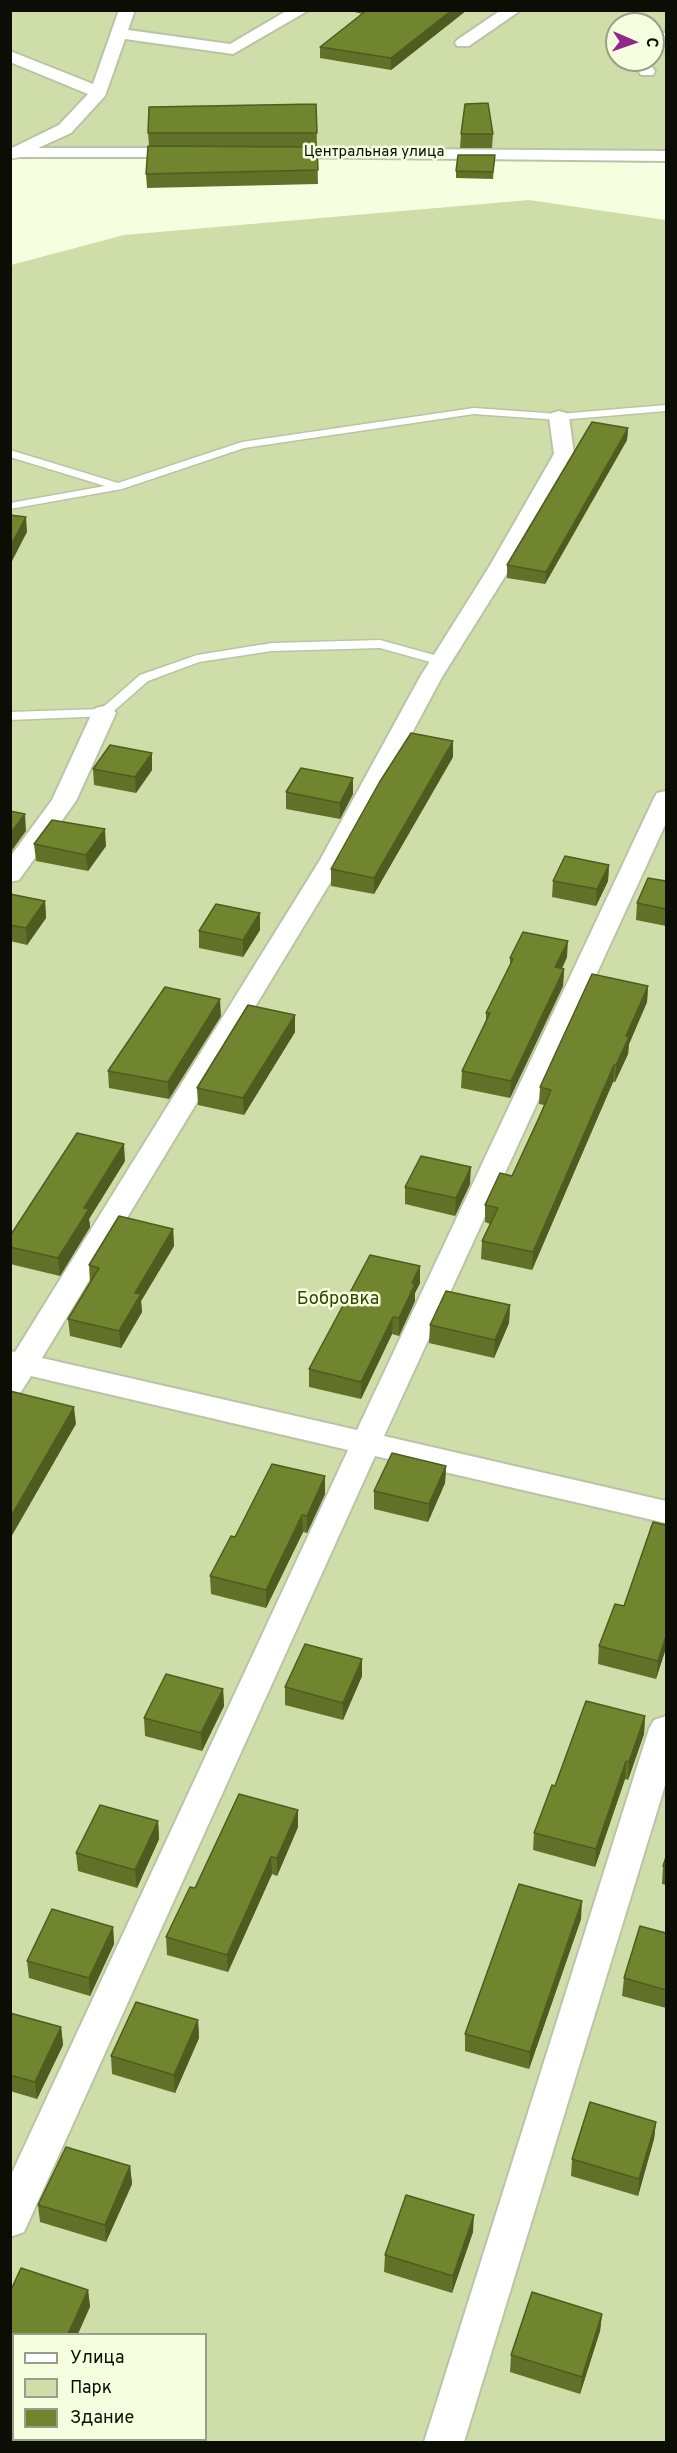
<!DOCTYPE html>
<meta charset="utf-8">
<style>
body{margin:0}
#map{position:relative;width:677px;height:2453px;overflow:hidden;background:#f5ffe0;font-family:Overpass,sans-serif}
canvas{display:block}
.frame{position:absolute;inset:0;border:12px solid #0c0e05;pointer-events:none}
.legend{position:absolute;left:12px;top:2333px;width:195px;height:108px;box-sizing:border-box;background:#f5ffe0;border:2px solid #989f88;margin:0;padding:8px 10px;list-style:none;font-size:18px;color:#0c0e05}
.legend li{display:flex;align-items:center;gap:12px;height:30px}
.legend b{width:30px;border:2px solid #989f88}
.north{position:absolute;left:605px;top:12px;width:60px;height:60px;box-sizing:border-box;background:#f5ffe0;border:2px solid #989f88;border-radius:50%;rotate:92deg;font-size:16px;font-weight:700;line-height:24px;text-align:center;color:#0c0e05}
.north::after{content:'';display:block;margin:auto;width:21px;height:27px;background:#92288c;clip-path:polygon(50% 0,100% 100%,50% 72%,0 100%)}
</style>
<div id="map">
<canvas width="677" height="2453"></canvas>
<div class="frame"></div>
<ul class="legend">
<li><b style="height:8px;background:#fff"></b>Улица</li>
<li><b style="height:16px;background:#cfdea8"></b>Парк</li>
<li><b style="height:16px;background:#71842e"></b>Здание</li>
</ul>
<div class="north">С</div>
</div>
<script>
const c = document.querySelector('canvas').getContext('2d');
c.lineJoin = 'round';
function fill(path, color) {
  c.fillStyle = color;
  c.fill(path, 'evenodd');
}
function shape(rows) {
  const path = new Path2D();
  for (const r of rows) {
    path.moveTo(r[0], r[1]);
    for (let i = 2; i < r.length; i += 2) path.lineTo(r[i], r[i + 1]);
  }
  return path;
}
function trace(path, color, width, dash) {
  c.strokeStyle = color;
  c.lineWidth = width;
  c.lineCap = dash ? 'butt' : 'round';
  c.setLineDash(dash || []);
  c.stroke(path);
}
function label(font, color, halo, rows, align = 'center') {
  c.font = font + ' Overpass,sans-serif';
  c.lineWidth = 5;
  c.setLineDash([]);
  c.textBaseline = 'middle';
  c.strokeStyle = halo;
  c.fillStyle = color;
  for (const [text, x, y, turn = 0] of rows) {
    c.save();
    c.translate(x, y);
    c.rotate((+turn || 0) * Math.PI / 180);
    c.textAlign = isNaN(turn) ? turn : align;
    if (halo) c.strokeText(text, 0, 0);
    c.fillText(text, 0, 0);
    c.restore();
  }
}
fill(shape([
 [10,11,666,11,666,155,11,153],
 [617,24,653,24,653,60,617,60],
 [529,200,666,220,666,2442,11,2442,11,265,124,235],
 [14,2334,206,2334,206,2440,14,2440]
]), '#cfdea8');
const lane = shape([
 [666,405,666,411,559,420,474,414,244,448,122,489,10,509,10,503,105,486,10,457,10,450,118,483,242,442,474,408,559,414,666,405],
 [380,640,445,658,447,661,441,665,380,648,272,651,199,662,148,681,108,716,10,720,10,712,101,709,140,675,197,655,272,643,380,640]
]);
const street = shape([
 [119,10,135,10,128,30,230,44,288,10,309,10,233,54,125,39,105,96,71,133,38,148,186,148,192,149,195,153,192,157,10,157,10,149,59,125,88,94,10,62,10,51,93,84,119,10],
 [501,10,521,10,469,46,457,46,455,43,457,40,501,10],
 [666,32,666,44,653,51,653,39,666,32],
 [631,60,647,60,655,71,653,75,641,75,631,60],
 [280,148,666,151,666,161,274,157,271,153,274,149,280,148],
 [559,411,566,413,569,417,574,454,511,567,442,677,344,860,42,1358,357,1430,654,798,657,793,666,791,666,823,384,1436,666,1501,666,1523,375,1456,24,2232,10,2237,10,2177,348,1450,31,1376,21,1392,10,1395,10,1351,15,1352,320,860,420,677,489,567,554,454,549,417,552,413,559,411],
 [104,706,112,708,116,713,76,801,19,880,10,882,10,857,52,800,92,713,96,708,104,706],
 [666,1716,666,1782,464,2442,424,2442,649,1729,654,1720,666,1716]
]);
const secondary = shape([
 [10,147,21,149,24,153,21,157,10,159,10,147]
]);
trace(lane, '#bac3a5', 3);
trace(street, '#bac3a5', 4);
trace(secondary, '#bac3a5', 3);
fill(lane, '#fff');
fill(street, '#fff');
fill(secondary, '#fff');
fill(shape([
 [347,10,467,10,391,70,320,58,320,47,362,14],
 [316,104,317,147,149,146,148,133],
 [461,134,493,134,492,148,460,148],
 [317,147,318,184,147,188,146,174],
 [495,155,493,179,456,178,456,171],
 [628,428,627,440,545,584,507,578,507,565],
 [152,753,152,770,136,793,94,785,93,769],
 [453,757,374,894,331,886,331,869],
 [353,778,353,794,340,819,286,809,286,792],
 [34,844,106,846,88,871,36,861],
 [609,865,608,881,596,906,552,897,553,881],
 [666,881,666,926,636,920,637,903],
 [10,894,45,901,46,918,27,945,10,941],
 [260,913,260,930,243,957,199,948,199,931],
 [567,957,562,969,564,969,563,986,510,1098,461,1088,462,1071,486,1021,486,1013,510,966,510,958],
 [648,986,647,1002,629,1044,628,1054,615,1082,613,1082,532,1270,481,1259,482,1241,490,1224,485,1222,485,1205,512,1176,544,1105,539,1104,540,1087],
 [295,1015,295,1032,244,1115,198,1105,197,1088],
 [221,1016,169,1099,109,1088,108,1071],
 [125,1161,89,1219,90,1227,60,1276,10,1264,10,1236],
 [470,1184,455,1216,405,1204,405,1187],
 [173,1229,174,1246,141,1301,142,1312,121,1348,70,1336,68,1319,90,1283,89,1265],
 [420,1266,420,1283,415,1293,415,1301,399,1336,392,1334,361,1399,309,1387,309,1369],
 [510,1305,509,1323,494,1358,429,1343,430,1325],
 [446,1466,445,1483,428,1522,374,1509,374,1491],
 [325,1476,325,1494,307,1533,303,1532,266,1608,211,1594,210,1576,235,1537],
 [624,1606,666,1648,656,1679,598,1664,599,1646],
 [362,1676,343,1720,285,1705,285,1687],
 [223,1689,224,1706,202,1751,145,1736,144,1718],
 [645,1716,644,1734,628,1780,625,1779,595,1867,533,1850,534,1833,555,1786],
 [298,1810,298,1827,277,1876,272,1874,228,1972,167,1955,166,1937,195,1888],
 [158,1821,159,1839,137,1888,78,1871,76,1853],
 [666,1857,666,1885,662,1884,663,1866],
 [581,1919,529,2069,465,2051,465,2034],
 [113,1927,114,1944,90,1996,29,1978,27,1961],
 [666,1933,666,2008,622,1996,624,1978],
 [10,2013,61,2027,63,2045,37,2099,10,2091],
 [198,2020,199,2038,175,2093,112,2074,111,2056],
 [656,2122,654,2139,638,2196,571,2176,572,2159],
 [130,2166,132,2184,106,2242,40,2222,38,2205],
 [473,2232,452,2293,384,2272,385,2255],
 [88,2290,90,2307,14,2334,14,2354,10,2353,10,2292],
 [602,2314,600,2331,580,2394,510,2372,511,2355]
]), '#617228');
fill(shape([
 [452,10,467,10,391,70,391,58],
 [628,428,627,440,545,584,546,572],
 [26,517,27,532,10,565,10,547],
 [453,741,453,757,374,894,374,878],
 [152,753,152,770,136,793,135,777],
 [353,778,353,794,340,819,340,803],
 [25,814,26,831,10,853,10,834],
 [105,829,106,846,88,871,86,855],
 [609,865,608,881,596,906,597,889],
 [45,901,46,918,27,945,26,928],
 [260,913,260,930,243,957,243,940],
 [568,941,567,957,554,984,555,967],
 [564,969,563,986,510,1098,511,1081],
 [648,986,647,1002,629,1044,628,1054,615,1082,616,1065,626,1036],
 [220,999,221,1016,169,1099,168,1082],
 [295,1015,295,1032,244,1115,243,1098],
 [614,1065,613,1082,532,1270,533,1252],
 [124,1144,125,1161,89,1219,90,1227,60,1276,58,1258,84,1208],
 [471,1167,470,1184,455,1216,456,1198],
 [173,1229,174,1246,141,1301,142,1312,121,1348,119,1331,135,1293],
 [420,1266,420,1283,415,1293,415,1301,399,1336,399,1318,412,1283],
 [510,1305,509,1323,494,1358,495,1340],
 [393,1317,392,1334,361,1399,361,1382],
 [74,1407,76,1424,10,1539,10,1518],
 [446,1466,445,1483,428,1522,429,1504],
 [325,1476,325,1494,307,1533,307,1516],
 [302,1515,303,1532,266,1608,266,1590],
 [666,1636,666,1648,656,1679,658,1661],
 [362,1659,362,1676,343,1720,343,1703],
 [223,1689,224,1706,202,1751,201,1733],
 [645,1716,644,1734,628,1780,629,1762],
 [626,1761,625,1779,595,1867,596,1849],
 [298,1810,298,1827,277,1876,277,1858],
 [158,1821,159,1839,137,1888,135,1870],
 [271,1857,272,1874,228,1972,227,1955],
 [582,1901,581,1919,529,2069,530,2052],
 [113,1927,114,1944,90,1996,89,1978],
 [198,2020,199,2038,175,2093,174,2075],
 [61,2027,63,2045,37,2099,35,2082],
 [656,2122,654,2139,638,2196,639,2179],
 [130,2166,132,2184,106,2242,105,2225],
 [474,2215,473,2232,452,2293,453,2276],
 [88,2290,90,2307,78,2334,68,2334],
 [602,2314,600,2331,580,2394,582,2377]
]), '#4f5c20');
const building = shape([
 [367,10,452,10,391,58,320,47,367,10],
 [488,103,493,134,461,134,465,104,488,103],
 [316,104,317,133,148,133,149,107,316,104],
 [148,146,317,147,318,170,146,174,148,146],
 [458,155,495,155,493,172,456,171,458,155],
 [592,422,628,428,546,572,507,565,592,422],
 [10,515,26,517,10,547,10,515],
 [411,733,453,741,374,878,331,869,379,783,411,733],
 [110,745,152,753,135,777,93,769,110,745],
 [301,768,353,778,340,803,286,792,301,768],
 [10,811,25,814,10,834,10,811],
 [52,820,105,829,86,855,34,844,52,820],
 [565,856,609,865,597,889,553,881,565,856],
 [648,878,666,881,666,909,637,903,648,878],
 [10,894,45,901,26,928,10,925,10,894],
 [216,904,260,913,243,940,199,931,216,904],
 [523,932,568,941,555,967,564,969,511,1081,462,1071,490,1013,486,1013,513,959,510,958,523,932],
 [592,974,648,986,626,1036,629,1037,616,1065,614,1065,533,1252,482,1241,498,1208,485,1205,500,1173,512,1176,539,1118,551,1090,540,1087,592,974],
 [165,987,220,999,168,1082,108,1071,165,987],
 [248,1005,295,1015,243,1098,197,1088,248,1005],
 [77,1133,124,1144,84,1208,89,1209,58,1258,10,1247,10,1236,77,1133],
 [421,1156,471,1167,456,1198,405,1187,421,1156],
 [119,1216,173,1229,135,1293,141,1294,119,1331,68,1319,99,1268,89,1265,119,1216],
 [370,1255,420,1266,412,1283,415,1284,399,1318,393,1317,361,1382,309,1369,370,1255],
 [446,1291,510,1305,495,1340,430,1325,446,1291],
 [10,1391,74,1407,10,1518,10,1391],
 [392,1453,446,1466,429,1504,374,1491,392,1453],
 [272,1464,325,1476,307,1516,302,1515,266,1590,210,1576,231,1536,235,1537,272,1464],
 [653,1522,666,1525,666,1636,658,1661,599,1646,615,1604,624,1606,653,1522],
 [305,1644,362,1659,343,1703,285,1687,305,1644],
 [166,1674,223,1689,201,1733,144,1718,166,1674],
 [586,1701,645,1716,629,1762,626,1761,596,1849,534,1833,552,1785,555,1786,586,1701],
 [239,1794,298,1810,277,1858,271,1857,227,1955,166,1937,190,1887,195,1888,239,1794],
 [100,1805,158,1821,135,1870,76,1853,100,1805],
 [666,1857,666,1867,663,1866,666,1857],
 [519,1884,582,1901,530,2052,465,2034,519,1884],
 [52,1909,113,1927,89,1978,27,1961,52,1909],
 [640,1926,666,1933,666,1990,624,1978,640,1926],
 [136,2002,198,2020,174,2075,111,2056,136,2002],
 [10,2013,61,2027,35,2082,10,2075,10,2013],
 [590,2102,656,2122,639,2179,572,2159,590,2102],
 [66,2147,130,2166,105,2225,38,2205,66,2147],
 [406,2195,474,2215,453,2276,385,2255,406,2195],
 [21,2268,88,2290,68,2334,14,2334,14,2338,10,2337,10,2292,21,2268],
 [532,2292,602,2314,582,2377,511,2355,532,2292]
]);
fill(building, '#71842e');
trace(building, '#4f5c20', 1.5);
label('15px', '#0c0e05', '#f5ffe0', [
 ["Центральная улица",374,153]
]);
label('18px', '#374300', '#f5ffe0', [
 ["Бобровка",338,1300]
]);
</script>
